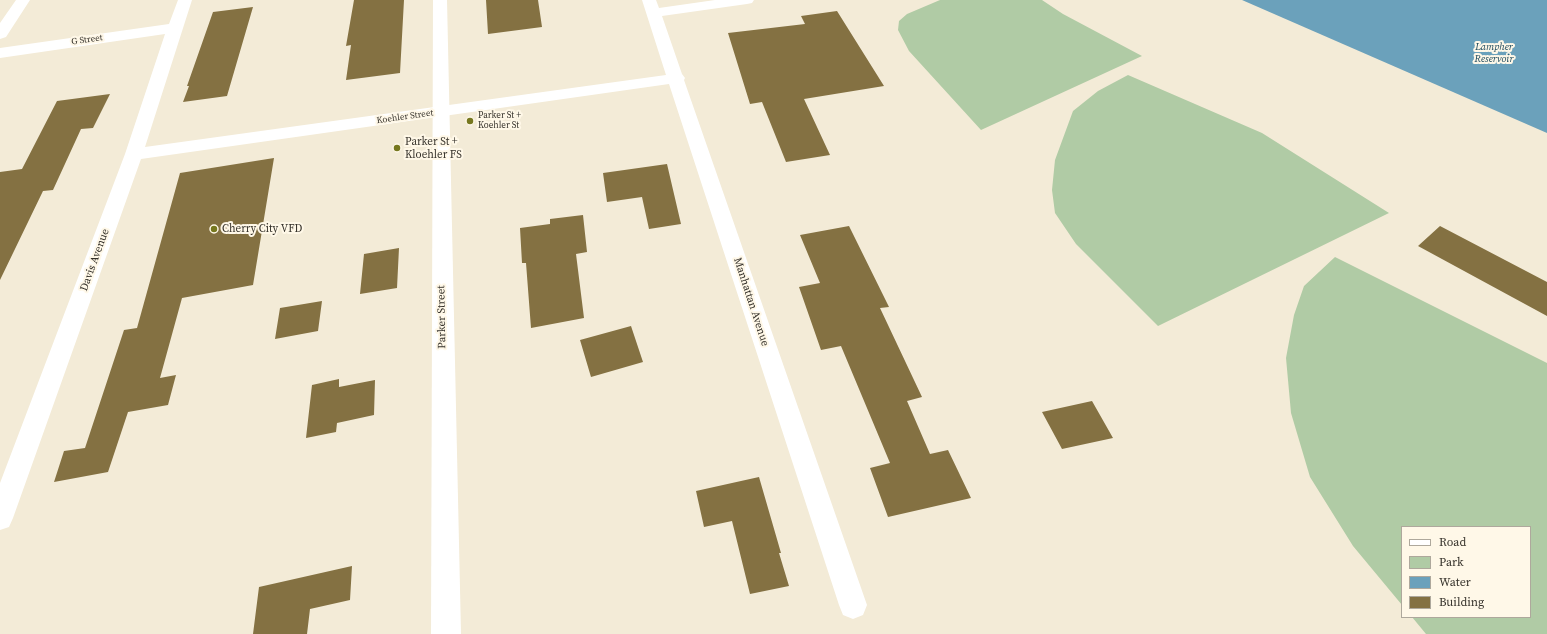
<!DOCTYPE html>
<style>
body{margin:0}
#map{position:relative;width:1547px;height:634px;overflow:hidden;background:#f3ebd7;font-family:"Source Serif 4",serif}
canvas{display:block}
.legend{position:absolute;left:1401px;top:526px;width:130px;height:92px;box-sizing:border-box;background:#fff8e8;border:1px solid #aea89c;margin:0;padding:5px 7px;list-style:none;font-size:12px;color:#35312a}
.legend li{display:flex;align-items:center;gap:8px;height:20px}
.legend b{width:20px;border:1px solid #aea89c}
</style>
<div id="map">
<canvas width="1547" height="634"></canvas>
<ul class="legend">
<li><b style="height:5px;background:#fff"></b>Road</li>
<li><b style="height:11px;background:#b0cba5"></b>Park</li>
<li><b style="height:11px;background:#6ba1bb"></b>Water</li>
<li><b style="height:11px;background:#847142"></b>Building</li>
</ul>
</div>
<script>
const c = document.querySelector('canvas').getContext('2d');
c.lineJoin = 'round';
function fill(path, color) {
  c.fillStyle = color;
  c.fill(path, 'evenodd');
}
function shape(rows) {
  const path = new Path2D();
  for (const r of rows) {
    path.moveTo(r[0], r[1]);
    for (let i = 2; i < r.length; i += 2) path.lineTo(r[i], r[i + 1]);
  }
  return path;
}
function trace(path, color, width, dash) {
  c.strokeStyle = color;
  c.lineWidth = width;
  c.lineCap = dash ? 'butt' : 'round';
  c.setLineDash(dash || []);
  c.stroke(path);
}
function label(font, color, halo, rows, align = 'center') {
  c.font = font + ' "Source Serif 4",serif';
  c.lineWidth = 4;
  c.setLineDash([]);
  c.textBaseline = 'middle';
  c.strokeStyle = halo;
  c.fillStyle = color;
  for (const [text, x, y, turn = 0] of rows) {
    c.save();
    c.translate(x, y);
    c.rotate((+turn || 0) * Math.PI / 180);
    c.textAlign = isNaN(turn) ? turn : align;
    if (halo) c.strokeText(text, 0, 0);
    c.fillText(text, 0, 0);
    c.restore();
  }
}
fill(shape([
 [940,0,1042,0,1063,14,1142,56,981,130,909,51,898,30,899,21,907,14],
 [1128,75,1262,133,1389,213,1158,326,1076,244,1055,213,1052,190,1055,160,1073,111,1098,91],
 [1335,257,1547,363,1547,634,1426,634,1412,617,1530,617,1530,527,1402,527,1402,605,1353,546,1310,477,1291,413,1286,358,1294,315,1304,286]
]), '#b0cba5');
fill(shape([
 [1242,0,1547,0,1547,133]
]), '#6ba1bb');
fill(shape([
 [354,0,404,0,400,73,346,80,351,45,346,46],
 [486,0,538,0,542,27,488,34],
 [253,7,227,96,183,102,189,86,187,86,213,12],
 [837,11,884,86,804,99,830,155,786,162,762,102,750,104,728,33,805,24,801,16],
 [110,94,93,128,81,129,53,190,43,191,0,280,0,172,22,169,57,101],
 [274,158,253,285,182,298,160,378,176,375,168,405,128,412,108,472,54,482,64,451,85,448,124,330,137,328,180,173],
 [667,164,681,224,649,229,642,197,607,202,603,173],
 [583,215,587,252,576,254,584,318,531,328,526,263,522,263,520,228,550,224,550,219],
 [849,226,889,307,880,308,922,397,907,401,930,454,948,450,971,498,888,517,870,468,890,463,841,346,821,350,799,287,820,283,800,235],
 [1440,226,1547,282,1547,316,1418,246],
 [399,248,397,288,360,294,364,254],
 [322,301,318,331,275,339,280,308],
 [631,326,643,362,591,377,580,340],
 [339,379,339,387,375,380,374,415,337,423,336,432,306,438,312,385],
 [1092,401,1113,438,1062,449,1042,412],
 [759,477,781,553,779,553,789,586,750,594,732,521,704,527,696,491],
 [352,566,350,600,310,609,307,634,253,634,259,587]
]), '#847142');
fill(shape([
 [16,0,30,0,6,37,0,39,0,23,16,0],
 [178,0,192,0,145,147,666,75,642,0,656,0,659,8,715,0,754,0,752,3,747,4,662,16,682,74,685,78,684,80,867,605,863,615,853,619,843,615,839,605,669,84,141,159,13,518,9,527,0,530,0,483,125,154,165,34,0,58,0,48,169,24,178,0]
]), '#fff');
fill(shape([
 [433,0,447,0,461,634,431,634,433,0]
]), '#fff');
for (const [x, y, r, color] of [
 [470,121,4,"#76771e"],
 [397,148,4,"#76771e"],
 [214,229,4,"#76771e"]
]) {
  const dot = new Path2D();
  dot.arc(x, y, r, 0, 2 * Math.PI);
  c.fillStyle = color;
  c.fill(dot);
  trace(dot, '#fff8e8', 1.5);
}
label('9px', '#35312a', '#fff8e8', [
 ["G Street",87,40,-8],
 ["Koehler Street",405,117,-8]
]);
label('9px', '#35312a', '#fff8e8', [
 ["Parker St +",478,116],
 ["Koehler St",478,126]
], 'left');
label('italic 10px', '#19465a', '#fff8e8', [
 ["Lampher",1494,47],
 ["Reservoir",1494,59]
]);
label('11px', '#35312a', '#fff8e8', [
 ["Parker St +",405,142],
 ["Kloehler FS",405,155],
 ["Cherry City VFD",222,229]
], 'left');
label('11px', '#35312a', '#fff8e8', [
 ["Davis Avenue",95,260,-70],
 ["Manhattan Avenue",751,302,72],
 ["Parker Street",442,317,-91]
]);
</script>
